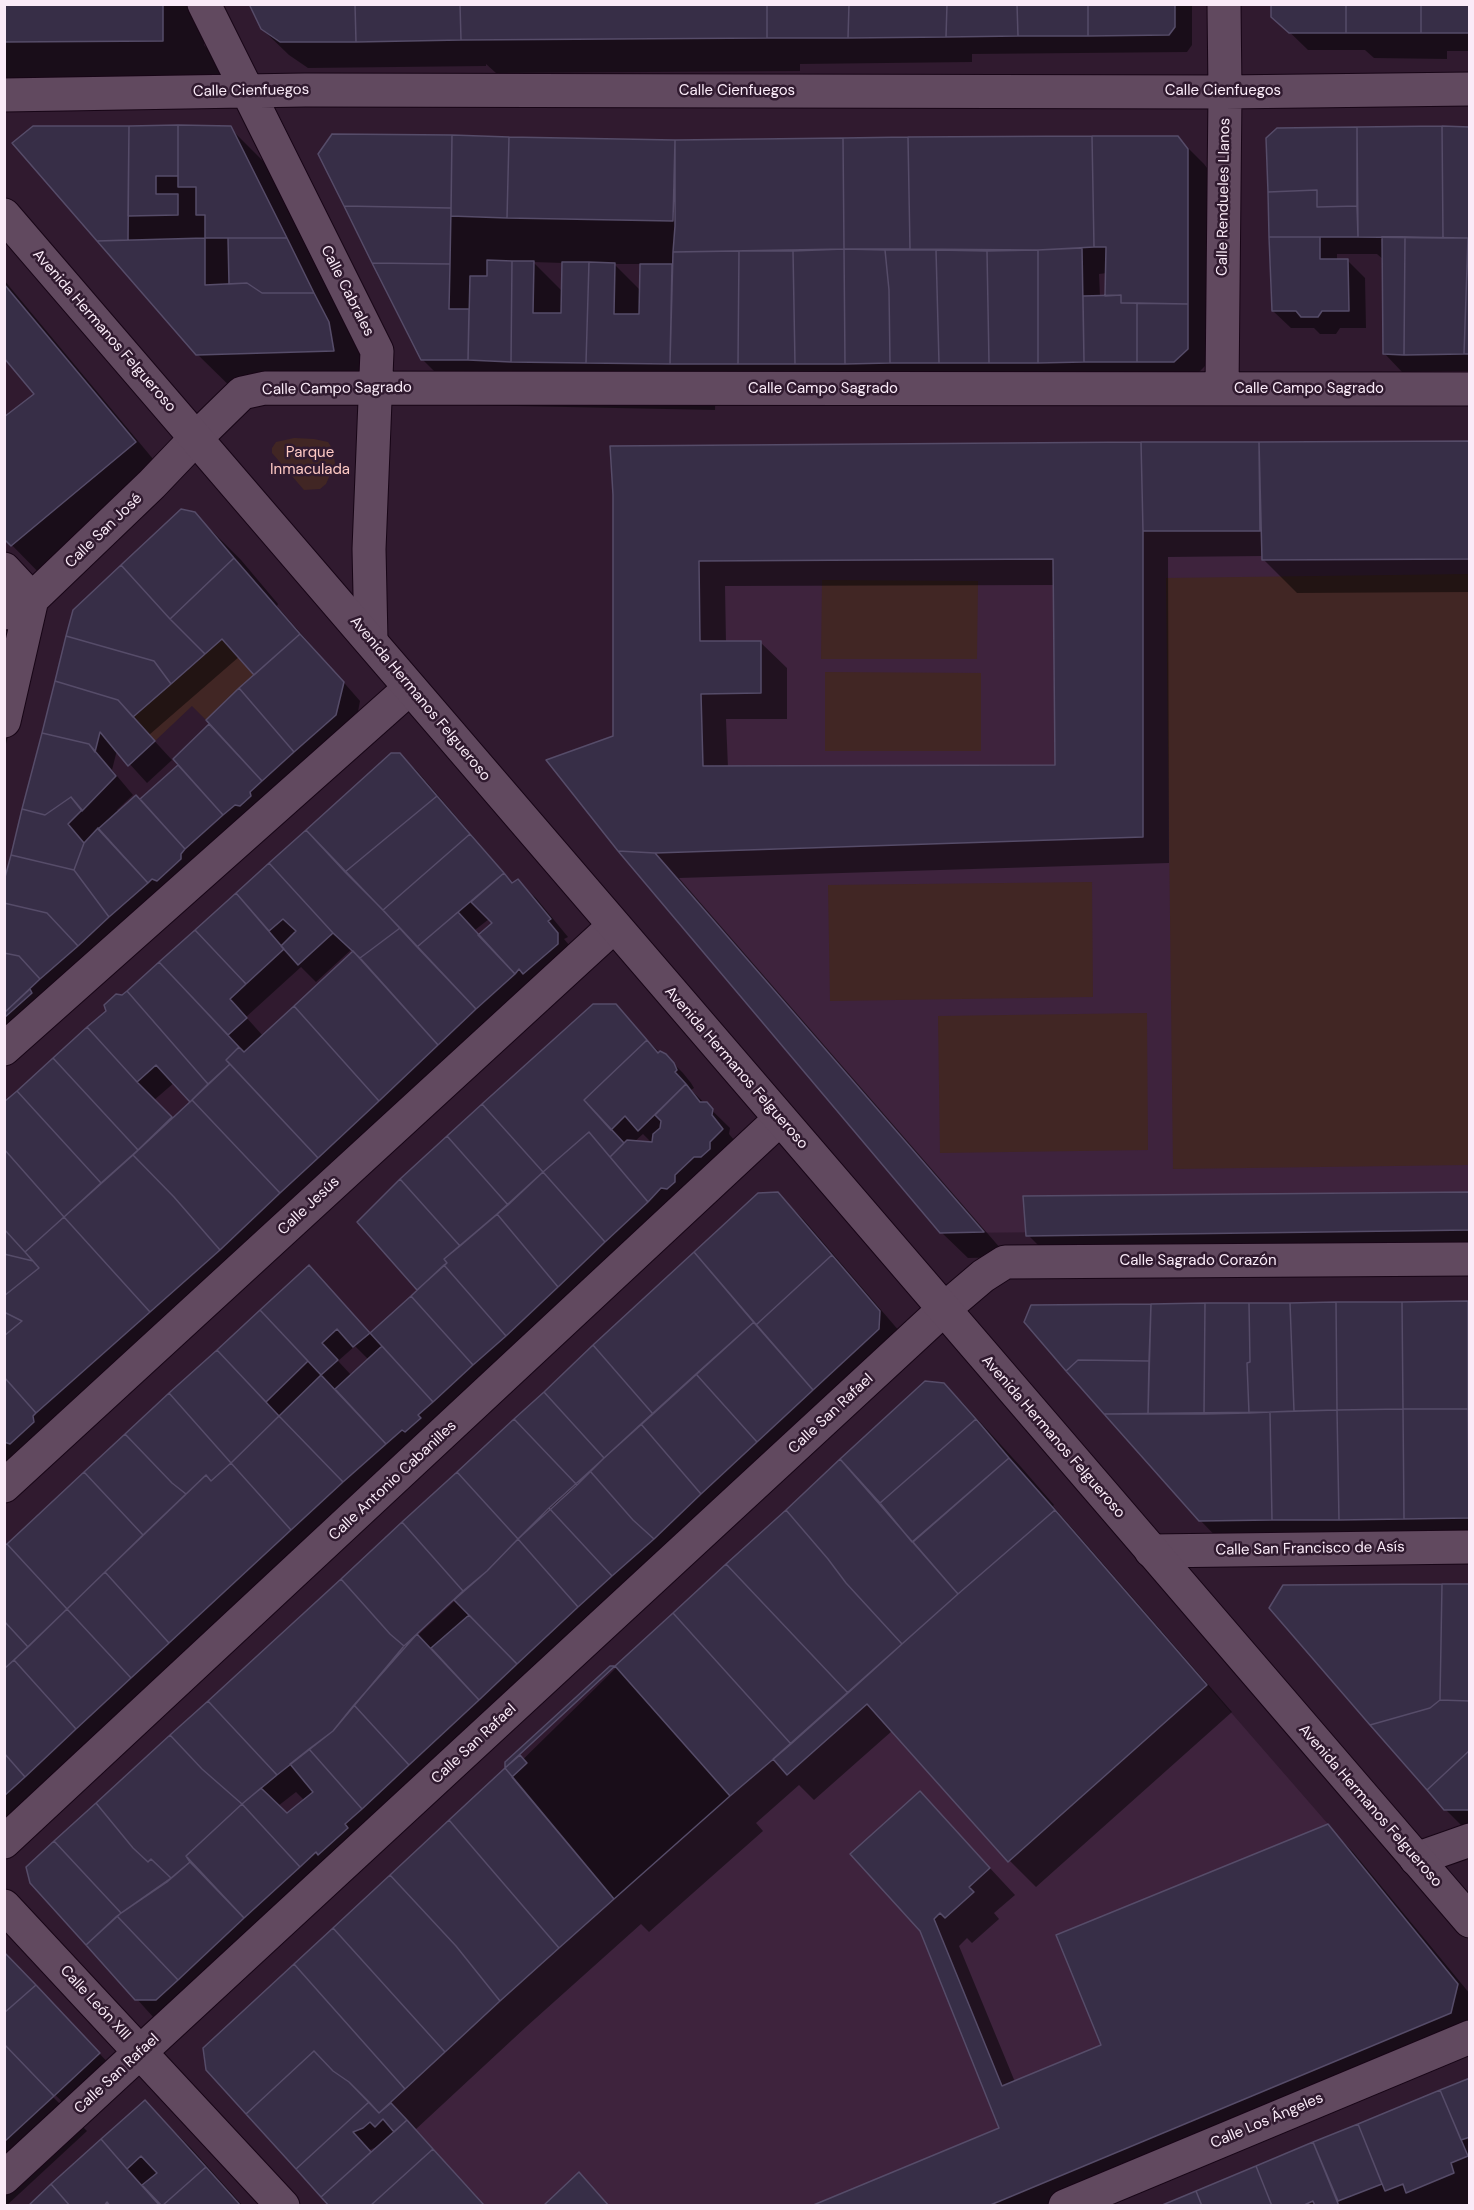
<!DOCTYPE html>
<meta charset="utf-8">
<style>
body{margin:0}
#map{position:relative;width:1474px;height:2210px;overflow:hidden;background:#301a2f;font-family:"DM Sans",sans-serif}
canvas{display:block}
.frame{position:absolute;inset:0;border:6px solid #faebf8;pointer-events:none}
</style>
<div id="map">
<canvas width="1474" height="2210"></canvas>
<div class="frame"></div>
</div>
<script>
const c = document.querySelector('canvas').getContext('2d');
c.lineJoin = 'round';
function fill(path, color) {
  c.fillStyle = color;
  c.fill(path, 'evenodd');
}
function shape(rows) {
  const path = new Path2D();
  for (const r of rows) {
    path.moveTo(r[0], r[1]);
    for (let i = 2; i < r.length; i += 2) path.lineTo(r[i], r[i + 1]);
  }
  return path;
}
function trace(path, color, width, dash) {
  c.strokeStyle = color;
  c.lineWidth = width;
  c.lineCap = dash ? 'butt' : 'round';
  c.setLineDash(dash || []);
  c.stroke(path);
}
function label(font, color, halo, rows, align = 'center') {
  c.font = font + ' "DM Sans",sans-serif';
  c.lineWidth = 5;
  c.setLineDash([]);
  c.textBaseline = 'middle';
  c.strokeStyle = halo;
  c.fillStyle = color;
  for (const [text, x, y, turn = 0] of rows) {
    c.save();
    c.translate(x, y);
    c.rotate((+turn || 0) * Math.PI / 180);
    c.textAlign = isNaN(turn) ? turn : align;
    if (halo) c.strokeText(text, 0, 0);
    c.fillText(text, 0, 0);
    c.restore();
  }
}
fill(shape([
 [1469,441,1469,1229,940,1233,618,851,546,760,613,736,613,495,610,446],
 [1055,1510,1328,1824,1458,1984,1451,2013,990,2205,485,2205,391,2103,500,2001,958,1594]
]), '#3e233d');
fill(shape([
 [294,438,314,439,328,442,332,448,335,463,326,484,320,489,304,490,272,453,272,448,276,442],
 [1469,574,1469,1165,1173,1169,1166,578],
 [822,580,978,581,977,659,821,659],
 [222,639,254,675,206,720,192,706,155,741,133,717],
 [825,672,981,673,981,751,825,751],
 [1092,882,1093,997,830,1001,828,885],
 [1147,1013,1148,1150,940,1153,938,1016]
]), '#412624');
fill(shape([
 [4,4,195,4,204,23,204,45,220,62,220,97,4,98],
 [250,4,1192,4,1192,45,1187,52,972,54,972,62,800,64,800,71,496,73,486,64,486,66,308,68,289,55,262,29],
 [1470,4,1470,51,1447,51,1447,59,1374,58,1365,50,1308,50,1273,16],
 [230,128,276,174,374,369,244,400,197,354,14,143],
 [1470,128,1470,371,1402,372,1385,354,1384,260,1377,254,1337,254,1337,261,1348,261,1365,278,1366,328,1340,328,1336,334,1320,334,1314,328,1291,328,1273,311,1277,129],
 [333,135,675,141,1178,138,1204,164,1213,176,1214,329,1205,329,1205,366,1192,379,716,381,715,410,468,405,422,359],
 [533,262,563,263,563,292],
 [614,264,642,264,641,291],
 [1107,273,1106,297,1100,297,1099,274],
 [4,280,168,477,45,579,4,537,36,394,4,356],
 [1470,442,1470,592,1297,593,1263,559,1263,556,1168,557,1169,863,679,878,1008,1257,968,1258,941,1232,619,850,615,738,614,495,612,447],
 [1055,585,1057,766,728,768,726,719,787,719,787,668,760,642,726,643,725,586],
 [194,513,241,560,278,604,277,606,360,701,354,733,4,1046,4,886],
 [240,656,256,675,212,724,175,759,180,765,140,801,119,812,117,810,133,795,112,770,117,750,147,783,172,760,149,735],
 [4,697,16,708,4,751],
 [400,754,418,772,514,884,518,881,536,898,568,937,564,939,575,952,4,1475,4,1104,392,755],
 [489,919,494,924,479,935,475,930],
 [352,949,354,952,263,1036,246,1017,301,967,316,982],
 [175,1082,193,1101,172,1120,153,1101],
 [615,1006,660,1053,665,1055,683,1073,691,1083,694,1088,691,1090,730,1128,729,1134,740,1147,4,1837,4,1547,309,1267,371,1334,419,1291,359,1222],
 [643,1134,653,1144,634,1142],
 [355,1346,369,1360,352,1376,338,1361],
 [1470,1193,1470,1256,1054,1261,1028,1235],
 [778,1194,804,1220,906,1339,154,2018,32,1883],
 [458,1594,460,1596,417,1636,415,1634],
 [436,1650,443,1658,441,1660,433,1652],
 [296,1792,305,1801,287,1815,278,1806],
 [1467,1302,1470,1305,1470,1536,1226,1547,1200,1520,1032,1306],
 [926,1383,943,1384,962,1402,1021,1467,1054,1505,1053,1506,1232,1712,1036,1887,1010,1861,892,1731,814,1800,799,1785,756,1823,763,1831,649,1932,641,1924,526,2027,415,2130,485,2206,331,2206,207,2070,616,1668],
 [369,2103,375,2106,386,2117,384,2119],
 [379,2146,372,2153,369,2150],
 [1470,1585,1470,1827,1463,1827,1445,1809],
 [920,1793,1015,1895,994,1913,999,1919,972,1943,967,1938,959,1946,1015,2082,1102,2046,1327,1826,1353,1852,1470,1994,1470,2042,1076,2206,815,2206,1001,2129,922,1930],
 [4,1953,116,2071,73,2112,50,2090,48,2092,87,2131,6,2206,4,2206],
 [1470,2079,1470,2206,1164,2206],
 [145,2102,191,2148,243,2206,30,2206]
]), '#0007');
const building = shape([
 [4,4,163,4,163,41,4,42,4,4],
 [249,4,355,4,356,42,280,42,261,29,249,4],
 [355,4,460,4,461,40,356,42,355,4],
 [460,4,767,4,767,38,461,40,460,4],
 [767,4,849,4,848,38,767,38,767,4],
 [849,4,947,4,946,37,848,38,849,4],
 [947,4,1017,4,1018,36,946,37,947,4],
 [1017,4,1088,4,1088,36,1018,36,1017,4],
 [1088,4,1175,4,1175,27,1169,35,1088,36,1088,4],
 [1271,4,1346,4,1346,33,1289,33,1271,17,1271,4],
 [1346,4,1421,4,1421,33,1346,33,1346,4],
 [1421,4,1470,4,1470,33,1421,33,1421,4],
 [178,125,231,126,287,238,205,238,205,215,196,215,196,187,178,187,178,125],
 [178,125,178,176,156,176,156,194,178,194,178,215,128,216,129,126,178,125],
 [33,126,129,126,128,240,97,241,12,143,33,126],
 [1442,126,1443,238,1358,237,1357,127,1442,126],
 [1442,126,1470,127,1470,238,1443,238,1442,126],
 [1357,127,1357,206,1317,207,1317,190,1268,192,1266,138,1277,128,1357,127],
 [332,134,452,135,451,208,344,206,318,154,332,134],
 [452,135,509,137,507,218,451,216,452,135],
 [1092,136,1094,247,1038,250,910,249,908,137,1092,136],
 [1092,136,1178,136,1188,149,1188,304,1121,303,1121,295,1105,296,1106,247,1094,247,1092,136],
 [509,137,675,140,673,221,507,218,509,137],
 [908,137,910,249,844,249,843,138,908,137],
 [843,138,844,249,673,252,675,226,675,140,843,138],
 [1317,190,1317,207,1357,206,1358,237,1269,237,1268,192,1317,190],
 [344,206,451,208,450,264,372,263,344,206],
 [1269,237,1320,237,1320,259,1348,259,1349,311,1322,311,1318,317,1301,317,1296,311,1272,311,1269,237],
 [1382,237,1405,237,1404,355,1383,354,1382,237],
 [1405,237,1468,238,1464,354,1404,355,1405,237],
 [205,238,205,285,247,283,262,293,314,293,329,322,334,351,196,355,97,241,205,238],
 [228,238,287,238,314,293,262,293,247,283,229,284,228,238],
 [1468,238,1470,354,1464,354,1468,238],
 [1082,248,1084,362,1038,363,1038,250,1082,248],
 [844,249,845,364,795,364,793,251,844,249],
 [844,249,885,250,889,290,890,363,845,364,844,249],
 [885,250,936,250,939,363,890,363,889,290,885,250],
 [936,250,987,251,989,363,939,363,936,250],
 [1038,250,1038,363,989,363,987,251,1038,250],
 [739,251,793,251,795,364,738,364,739,251],
 [739,251,738,364,670,364,673,252,739,251],
 [487,260,512,261,511,362,468,360,470,276,487,276,487,260],
 [512,261,534,261,533,313,561,313,562,262,589,262,586,363,511,362,512,261],
 [589,262,615,263,614,314,639,314,640,264,672,264,670,364,586,363,589,262],
 [372,263,450,264,449,309,469,309,468,360,421,360,372,263],
 [4,284,136,442,11,546,4,539,4,417,34,394,4,358,4,284],
 [1121,295,1121,303,1137,303,1137,362,1084,362,1083,296,1121,295],
 [1137,303,1188,304,1188,349,1174,362,1137,362,1137,303],
 [1470,441,1470,559,1262,560,1259,442,1470,441],
 [1141,442,1143,531,1143,837,655,853,618,851,546,760,613,736,613,495,610,446,1141,442],
 [1053,559,1055,765,703,766,701,694,761,693,761,641,700,641,699,561,1053,559],
 [1141,442,1259,442,1260,531,1143,531,1141,442],
 [181,509,195,512,234,558,170,619,121,565,181,509],
 [234,558,300,634,254,675,222,639,205,654,170,619,234,558],
 [121,565,170,619,205,654,171,684,154,661,66,636,73,610,121,565],
 [300,634,344,682,336,715,294,752,239,688,300,634],
 [66,636,154,661,171,684,133,717,118,700,55,681,66,636],
 [55,681,118,700,155,741,128,766,100,732,95,752,89,744,42,733,55,681],
 [239,688,294,752,262,781,206,720,239,688],
 [209,724,262,781,250,792,251,796,240,806,235,805,223,815,173,759,209,724],
 [42,733,89,744,116,776,82,811,71,797,45,815,22,809,42,733],
 [391,753,400,753,437,796,345,872,306,830,391,753],
 [178,765,223,815,185,849,140,799,178,765],
 [136,795,185,849,181,854,181,859,157,881,152,879,148,883,98,829,136,795],
 [437,796,470,834,383,910,345,872,437,796],
 [71,797,82,810,68,824,84,843,74,870,11,855,22,809,45,815,71,797],
 [98,828,148,883,109,917,74,870,84,843,98,828],
 [306,830,400,928,360,958,333,933,269,863,306,830],
 [470,834,504,873,417,947,383,910,470,834],
 [618,851,655,853,984,1232,940,1233,618,851],
 [11,855,74,870,109,917,78,946,47,913,4,903,4,881,11,855],
 [269,863,333,933,298,965,281,946,296,931,283,919,269,931,236,893,269,863],
 [504,873,512,883,518,879,551,919,548,921,558,933,558,944,523,974,519,969,515,974,478,935,492,923,471,902,504,873],
 [236,893,284,949,246,984,195,930,236,893],
 [4,903,47,913,78,946,40,979,19,956,4,953,4,903],
 [458,912,515,974,476,1009,417,947,458,912],
 [400,928,476,1009,438,1045,360,958,400,928],
 [195,930,246,984,230,999,247,1018,228,1035,159,962,195,930],
 [353,951,438,1045,379,1101,294,1006,353,951],
 [4,953,19,956,40,979,4,1013,4,953],
 [159,962,239,1047,226,1060,230,1064,208,1084,127,991,159,962],
 [30,989,32,993,4,1018,4,1013,30,989],
 [127,991,208,1084,190,1102,156,1065,137,1082,87,1027,106,1011,104,1005,116,994,122,995,127,991],
 [593,1004,616,1004,647,1040,584,1100,624,1143,610,1157,589,1132,543,1172,482,1104,593,1004],
 [294,1006,379,1101,318,1158,226,1060,239,1047,244,1052,294,1006],
 [87,1027,137,1082,172,1117,138,1150,53,1058,87,1027],
 [647,1040,658,1053,660,1051,666,1054,674,1063,677,1070,675,1072,686,1084,638,1131,625,1116,611,1130,584,1100,647,1040],
 [53,1058,138,1150,101,1183,17,1091,53,1058],
 [230,1064,318,1158,280,1193,192,1100,230,1064],
 [686,1084,700,1102,707,1102,713,1109,712,1115,723,1129,710,1142,710,1149,701,1157,694,1157,675,1175,675,1182,667,1189,661,1188,648,1202,610,1157,627,1140,652,1142,653,1134,660,1128,661,1121,655,1115,686,1084],
 [17,1091,101,1183,64,1217,4,1149,4,1102,17,1091],
 [192,1100,280,1193,220,1250,174,1197,133,1155,192,1100],
 [482,1104,543,1172,508,1205,447,1136,482,1104],
 [589,1132,648,1202,605,1242,543,1172,589,1132],
 [447,1136,508,1205,460,1246,400,1179,447,1136],
 [4,1149,64,1217,25,1252,4,1229,4,1149],
 [133,1155,174,1197,220,1250,150,1312,64,1217,133,1155],
 [543,1172,605,1242,558,1287,497,1214,543,1172],
 [400,1179,460,1246,444,1259,447,1263,417,1290,357,1222,400,1179],
 [778,1192,832,1255,756,1325,694,1252,758,1193,778,1192],
 [1470,1192,1470,1230,1026,1236,1023,1196,1470,1192],
 [497,1214,558,1287,506,1336,444,1265,447,1263,444,1259,497,1214],
 [64,1217,150,1312,36,1413,4,1377,4,1336,22,1321,4,1312,4,1296,39,1268,25,1252,64,1217],
 [4,1229,25,1252,33,1261,4,1254,4,1229],
 [694,1252,754,1322,653,1414,593,1345,694,1252],
 [4,1254,33,1261,39,1268,4,1296,4,1254],
 [832,1255,880,1311,879,1329,813,1390,756,1325,832,1255],
 [309,1265,370,1333,353,1347,337,1329,322,1343,338,1360,321,1375,260,1310,309,1265],
 [444,1265,506,1336,473,1365,411,1296,444,1265],
 [411,1296,473,1365,433,1402,370,1333,411,1296],
 [1468,1301,1468,1409,1403,1409,1402,1302,1468,1301],
 [1336,1302,1337,1410,1294,1411,1290,1303,1336,1302],
 [1336,1302,1402,1302,1403,1409,1337,1410,1336,1302],
 [1205,1303,1204,1414,1148,1414,1151,1304,1205,1303],
 [1205,1303,1249,1303,1250,1362,1247,1363,1249,1413,1204,1414,1205,1303],
 [1249,1303,1290,1303,1294,1411,1249,1413,1247,1363,1250,1362,1249,1303],
 [1151,1304,1149,1361,1078,1360,1066,1371,1024,1322,1031,1305,1151,1304],
 [260,1310,308,1361,266,1402,217,1350,260,1310],
 [4,1312,22,1321,4,1336,4,1312],
 [754,1322,813,1390,757,1442,696,1374,754,1322],
 [593,1345,653,1414,604,1458,544,1392,593,1345],
 [382,1346,433,1402,418,1415,421,1418,405,1432,402,1430,386,1444,335,1389,382,1346],
 [217,1350,279,1416,231,1463,169,1393,217,1350],
 [1078,1360,1149,1361,1148,1414,1104,1414,1066,1371,1078,1360],
 [696,1374,757,1442,701,1494,641,1424,696,1374],
 [321,1375,386,1444,343,1482,279,1416,321,1375],
 [4,1377,36,1413,33,1416,34,1422,10,1444,4,1442,4,1377],
 [925,1381,944,1383,976,1419,880,1503,840,1459,925,1381],
 [544,1392,604,1458,577,1485,514,1419,544,1392],
 [169,1393,231,1463,211,1481,206,1475,186,1494,172,1483,125,1434,169,1393],
 [1403,1409,1404,1519,1339,1520,1337,1410,1403,1409],
 [1403,1409,1468,1409,1469,1518,1404,1519,1403,1409],
 [1337,1410,1339,1520,1272,1520,1270,1412,1337,1410],
 [1270,1412,1272,1520,1199,1521,1104,1414,1270,1412],
 [279,1416,343,1482,291,1530,231,1463,279,1416],
 [514,1419,577,1485,518,1539,457,1472,514,1419],
 [976,1419,1009,1458,912,1542,880,1503,976,1419],
 [641,1424,701,1494,654,1539,633,1520,590,1471,641,1424],
 [125,1434,172,1483,186,1494,143,1535,84,1472,125,1434],
 [1009,1458,1055,1510,958,1594,913,1542,1009,1458],
 [840,1459,958,1594,902,1644,846,1583,828,1559,786,1510,840,1459],
 [231,1463,291,1530,169,1643,105,1572,206,1475,211,1481,231,1463],
 [590,1471,633,1520,654,1539,612,1576,549,1508,590,1471],
 [84,1472,143,1535,67,1609,7,1544,84,1472],
 [457,1472,518,1539,487,1571,463,1591,402,1522,457,1472],
 [549,1508,612,1576,578,1607,518,1539,549,1508],
 [786,1510,828,1559,846,1583,902,1644,848,1693,726,1564,786,1510],
 [1055,1510,1207,1685,1008,1862,867,1704,787,1775,773,1759,958,1594,1055,1510],
 [402,1522,463,1591,404,1646,390,1634,341,1579,402,1522],
 [518,1539,578,1607,517,1664,454,1600,487,1571,518,1539],
 [7,1544,67,1609,28,1647,4,1621,4,1545,7,1544],
 [726,1564,848,1693,791,1744,673,1613,726,1564],
 [105,1572,169,1643,131,1678,67,1609,105,1572],
 [341,1579,390,1634,404,1646,333,1731,277,1775,208,1701,341,1579],
 [1442,1584,1440,1700,1430,1708,1370,1725,1269,1608,1283,1585,1442,1584],
 [1442,1584,1470,1584,1470,1701,1440,1700,1442,1584],
 [67,1609,131,1678,76,1729,14,1660,67,1609],
 [673,1613,791,1744,730,1796,615,1666,673,1613],
 [469,1615,517,1664,479,1700,431,1648,469,1615],
 [4,1621,28,1647,4,1669,4,1621],
 [417,1634,479,1700,409,1765,354,1705,417,1634],
 [14,1660,76,1729,25,1777,4,1753,4,1669,14,1660],
 [610,1666,615,1666,623,1675,730,1796,614,1899,512,1777,527,1763,520,1755,505,1768,505,1762,610,1666],
 [615,1666,730,1796,614,1899,505,1768,615,1666],
 [1440,1700,1470,1701,1470,1750,1427,1790,1370,1725,1430,1708,1440,1700],
 [208,1701,277,1775,242,1804,202,1769,170,1735,208,1701],
 [354,1705,409,1765,362,1809,309,1749,333,1731,354,1705],
 [170,1735,202,1769,242,1804,186,1856,190,1862,171,1878,151,1859,148,1862,133,1848,96,1803,170,1735],
 [309,1749,362,1809,345,1824,348,1828,318,1855,316,1852,300,1867,242,1804,261,1788,287,1813,313,1792,290,1764,309,1749],
 [1470,1750,1470,1810,1444,1810,1427,1790,1470,1750],
 [4,1753,25,1777,4,1796,4,1753],
 [505,1768,614,1899,559,1948,449,1820,505,1768],
 [920,1791,990,1868,969,1887,974,1892,945,1918,940,1913,934,1919,1002,2086,1101,2045,1056,1935,1328,1824,1458,1984,1451,2013,988,2206,811,2206,999,2128,920,1931,850,1854,920,1791],
 [96,1803,133,1848,148,1862,151,1859,171,1878,121,1913,54,1841,96,1803],
 [242,1804,300,1867,244,1918,186,1856,242,1804],
 [449,1820,559,1948,500,2001,456,1946,390,1875,449,1820],
 [54,1841,121,1913,86,1945,30,1883,26,1867,54,1841],
 [190,1862,244,1918,178,1980,117,1916,167,1882,190,1862],
 [390,1875,456,1946,500,2001,445,2052,333,1928,390,1875],
 [117,1916,178,1980,156,2000,135,2000,86,1945,117,1916],
 [333,1928,445,2052,405,2089,294,1964,333,1928],
 [4,1952,36,1985,4,2013,4,1952],
 [294,1964,405,2089,379,2113,349,2082,333,2071,314,2051,246,2114,206,2070,203,2048,294,1964],
 [36,1985,100,2053,54,2096,4,2044,4,2013,36,1985],
 [4,2044,54,2096,4,2142,4,2044],
 [314,2051,333,2071,349,2082,369,2102,296,2169,246,2114,314,2051],
 [1470,2078,1470,2137,1461,2140,1440,2090,1470,2078],
 [1440,2090,1468,2156,1451,2163,1454,2173,1406,2193,1403,2184,1385,2191,1358,2124,1440,2090],
 [145,2100,206,2167,162,2206,142,2185,157,2173,141,2156,127,2169,101,2139,145,2100],
 [369,2102,379,2113,391,2103,407,2120,394,2132,383,2119,375,2127,370,2122,363,2128,353,2132,371,2152,321,2197,296,2169,369,2102],
 [407,2120,433,2149,370,2206,329,2206,321,2197,407,2120],
 [1358,2124,1382,2184,1338,2201,1313,2142,1358,2124],
 [101,2139,127,2169,160,2206,110,2206,107,2202,104,2206,70,2206,51,2184,101,2139],
 [1313,2142,1339,2206,1315,2206,1313,2201,1302,2206,1272,2206,1256,2166,1313,2142],
 [433,2149,484,2205,370,2206,433,2149],
 [1256,2166,1272,2206,1202,2206,1196,2191,1256,2166],
 [206,2167,241,2206,162,2206,206,2167],
 [579,2172,609,2206,543,2206,579,2172],
 [51,2184,70,2206,28,2206,51,2184],
 [1196,2191,1202,2206,1160,2206,1196,2191]
]);
fill(building, '#372e47');
trace(building, '#564c69', 1.5);
const minor = shape([
 [204,4,377,351,369,549,371,640],
 [4,95,305,90,1225,92,1470,89],
 [1222,389,1225,92,1224,4],
 [4,569,32,599],
 [4,613,32,599,152,484,196,438,242,393,265,388,1470,389],
 [4,721,32,599],
 [4,1049,410,688],
 [4,1486,614,926],
 [1151,1551,1470,1547],
 [4,1842,780,1119],
 [1416,1859,1470,1840],
 [4,1906,283,2206],
 [4,2178,943,1310,983,1276,1005,1262,1470,1259],
 [1065,2206,1470,2037]
]);
const tertiary = shape([
 [4,215,1470,1921]
]);
trace(minor, '#170516', 35);
trace(tertiary, '#170516', 35);
trace(minor, '#61495f', 33);
trace(tertiary, '#61495f', 33);
label('15px', '#faebf8', '#301a2f', [
 ["Calle Cienfuegos",251,91,-1],
 ["Calle Cienfuegos",737,91],
 ["Calle Cienfuegos",1223,91],
 ["Calle Rendueles Llanos",1224,197,-89],
 ["Calle Cabrales",347,291,63],
 ["Avenida Hermanos Felgueroso",104,331,49],
 ["Calle Campo Sagrado",337,389,-1],
 ["Calle Campo Sagrado",823,389],
 ["Calle Campo Sagrado",1309,389],
 ["Calle San José",104,531,-44],
 ["Avenida Hermanos Felgueroso",420,699,50],
 ["Avenida Hermanos Felgueroso",736,1068,49],
 ["Calle Jesús",309,1206,-43],
 ["Calle Sagrado Corazón",1198,1261],
 ["Calle San Rafael",831,1414,-43],
 ["Avenida Hermanos Felgueroso",1053,1437,49],
 ["Calle Antonio Cabanilles",393,1481,-43],
 ["Calle San Francisco de Asís",1310,1549,-1],
 ["Calle San Rafael",474,1744,-43],
 ["Avenida Hermanos Felgueroso",1370,1806,49],
 ["Calle León XIII",95,2003,47],
 ["Calle San Rafael",117,2074,-43],
 ["Calle Los Ángeles",1267,2121,-23]
]);
label('15px', '#fdc9c3', '#301a2f', [
 ["Parque",310,453],
 ["Inmaculada",310,470]
]);
</script>
